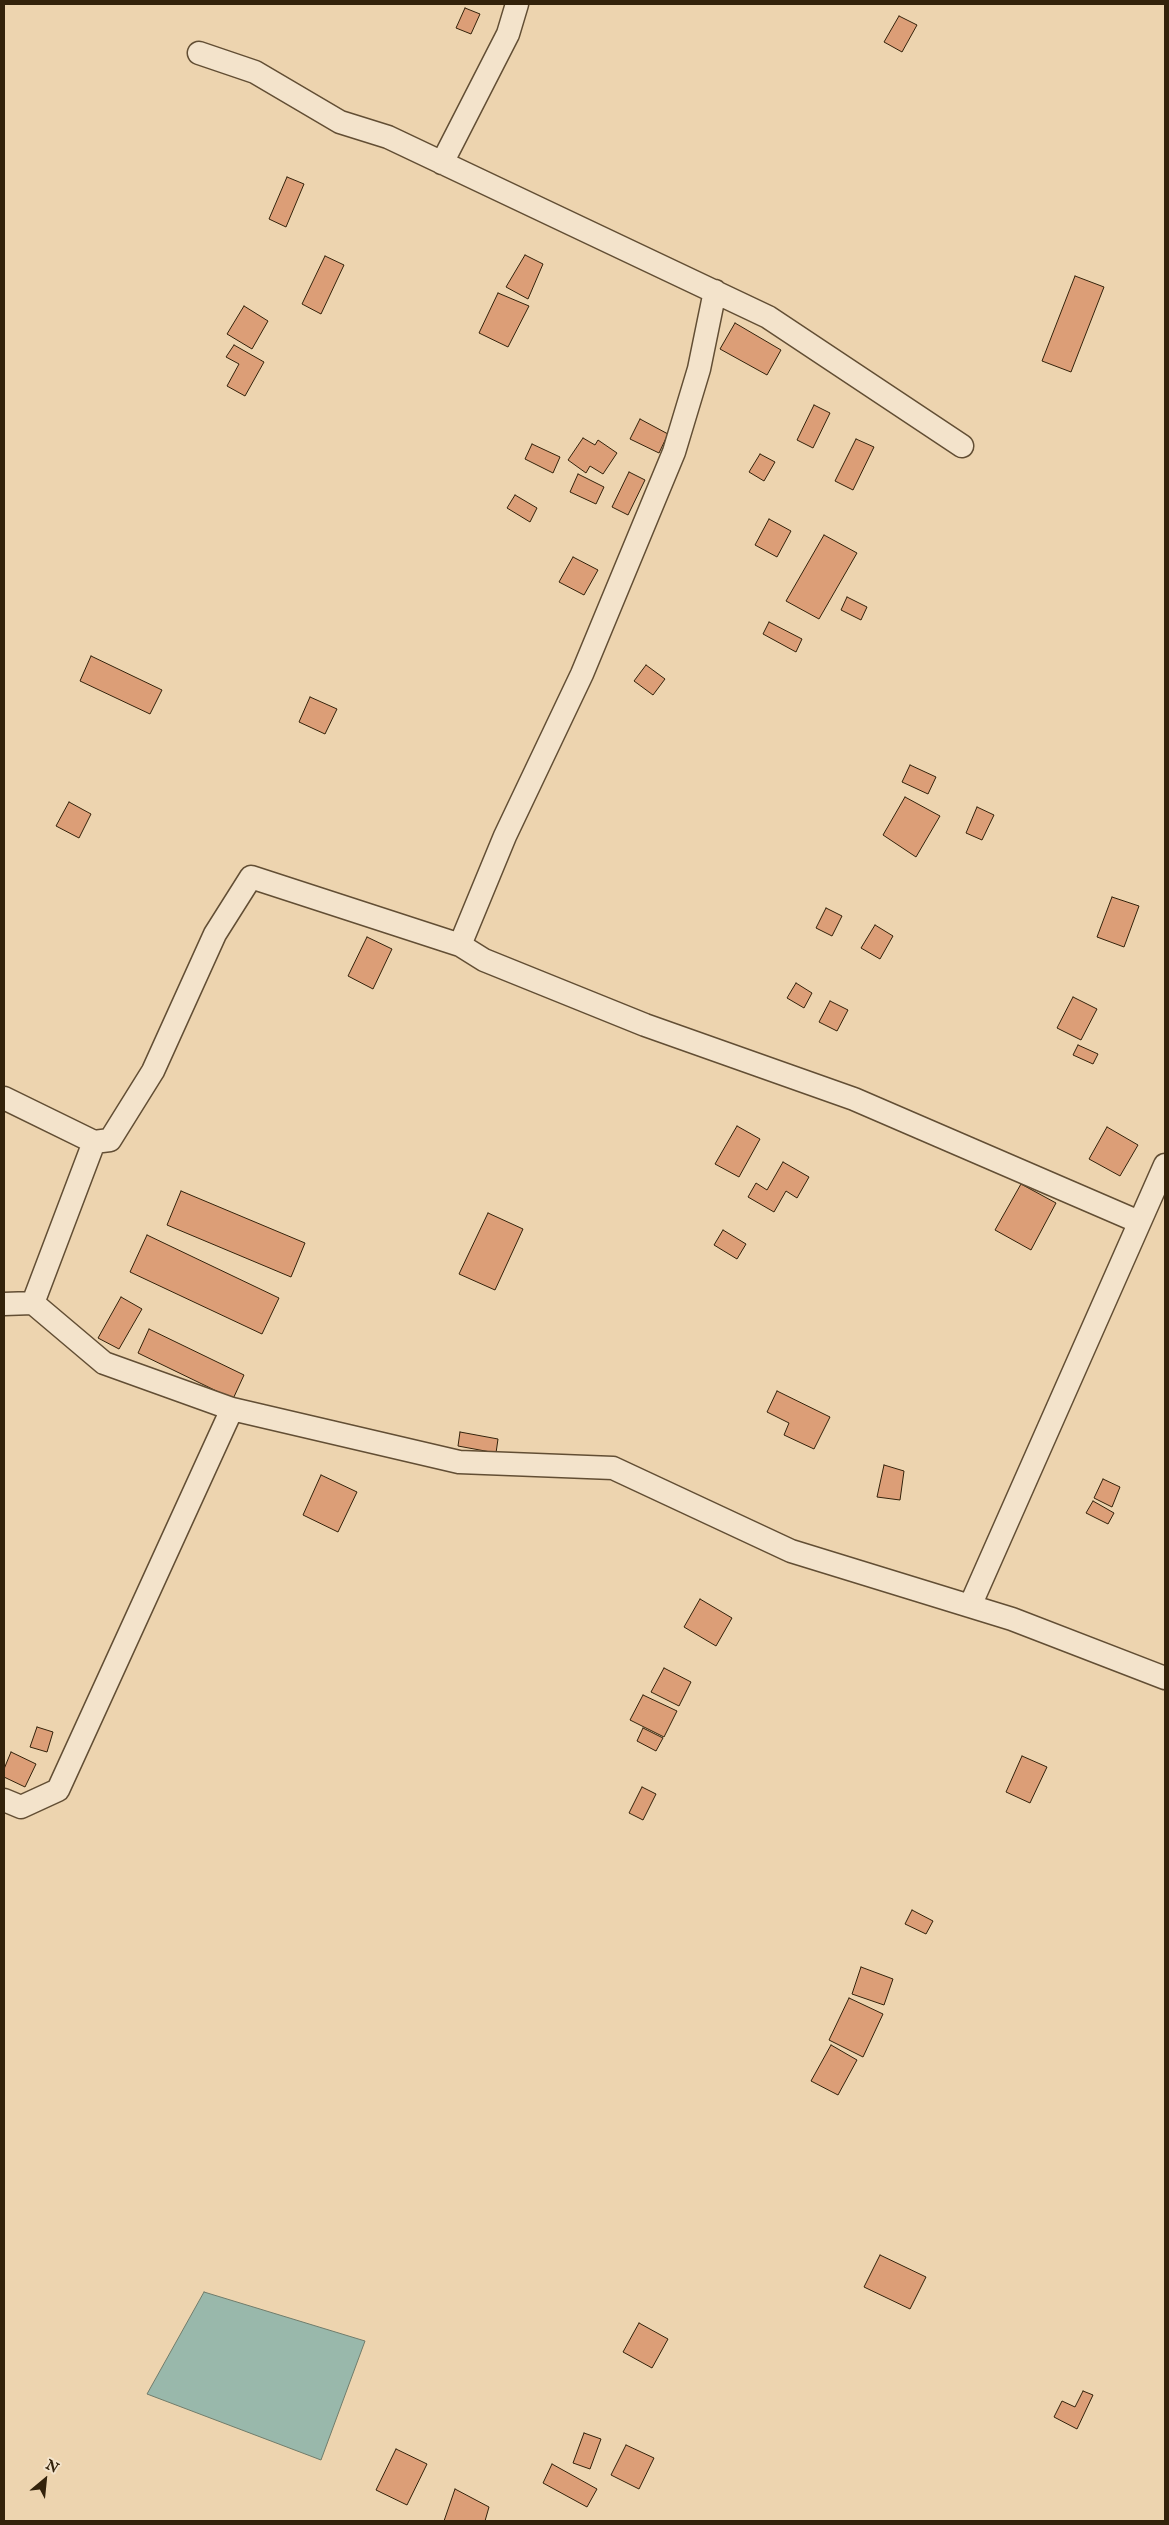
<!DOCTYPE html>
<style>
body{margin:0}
#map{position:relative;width:1169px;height:2525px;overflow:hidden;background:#edd4af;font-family:"IM FELL English",serif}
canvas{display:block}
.frame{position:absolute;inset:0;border:5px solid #33220b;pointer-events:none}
.north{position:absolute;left:20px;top:2455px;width:50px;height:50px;-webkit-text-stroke:4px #f3e3cb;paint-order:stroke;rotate:28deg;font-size:14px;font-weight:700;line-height:20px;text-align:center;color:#33220b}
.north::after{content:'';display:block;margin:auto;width:18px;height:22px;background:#33220b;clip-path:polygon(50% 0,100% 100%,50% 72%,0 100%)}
</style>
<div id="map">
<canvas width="1169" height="2525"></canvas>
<div class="frame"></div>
<div class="north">N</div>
</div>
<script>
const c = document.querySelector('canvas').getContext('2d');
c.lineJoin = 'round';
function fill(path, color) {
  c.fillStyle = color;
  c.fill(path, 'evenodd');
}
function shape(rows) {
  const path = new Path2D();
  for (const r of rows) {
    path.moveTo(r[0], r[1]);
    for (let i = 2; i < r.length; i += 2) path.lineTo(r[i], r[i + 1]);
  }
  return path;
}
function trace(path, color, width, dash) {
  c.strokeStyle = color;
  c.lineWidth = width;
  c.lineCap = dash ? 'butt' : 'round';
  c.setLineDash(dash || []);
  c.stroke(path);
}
const water = shape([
 [204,2292,365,2341,321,2460,147,2394,204,2292]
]);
fill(water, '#99b8ab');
trace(water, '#707c6b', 1);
const building = shape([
 [465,8,480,14,471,34,456,28,465,8],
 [899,16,917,25,902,52,884,42,899,16],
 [287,177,304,184,286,227,269,219,287,177],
 [525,255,543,264,528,299,506,287,525,255],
 [325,256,344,265,321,314,302,304,325,256],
 [1075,276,1104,287,1071,372,1042,361,1075,276],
 [498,293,529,306,508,347,479,333,498,293],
 [244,306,268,321,252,349,227,334,244,306],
 [735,323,781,350,767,375,720,349,735,323],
 [234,345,264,362,245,396,227,386,239,364,226,357,234,345],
 [814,405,830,413,813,448,797,440,814,405],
 [640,419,668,434,659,453,630,439,640,419],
 [583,438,595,445,598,440,617,453,603,474,590,466,586,473,568,460,583,438],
 [856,439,874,447,853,490,835,481,856,439],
 [532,444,560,457,553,473,525,459,532,444],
 [760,454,775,462,764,481,749,472,760,454],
 [629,472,645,480,628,515,612,507,629,472],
 [578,474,604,487,596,504,570,492,578,474],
 [515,495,537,508,530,522,507,508,515,495],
 [769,519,791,531,777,557,755,545,769,519],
 [824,535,857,553,819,619,786,601,824,535],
 [573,557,598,570,584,595,559,582,573,557],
 [847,597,867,607,861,620,841,610,847,597],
 [769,622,802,639,796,652,763,634,769,622],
 [91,656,162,690,150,714,80,681,91,656],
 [646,665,665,679,653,695,634,681,646,665],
 [310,697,337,709,325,734,299,722,310,697],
 [910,765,936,777,928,794,902,782,910,765],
 [905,797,940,816,916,857,883,835,905,797],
 [69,802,91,814,79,838,56,826,69,802],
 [977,807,994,815,982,840,966,833,977,807],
 [1112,897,1139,906,1124,947,1097,937,1112,897],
 [826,908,842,916,832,936,816,928,826,908],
 [875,925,893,936,880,959,861,948,875,925],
 [367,937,392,949,373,989,348,976,367,937],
 [796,983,812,993,804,1008,787,998,796,983],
 [1073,997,1097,1009,1081,1040,1057,1028,1073,997],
 [830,1001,848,1010,837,1031,819,1022,830,1001],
 [1078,1045,1098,1054,1093,1064,1073,1055,1078,1045],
 [737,1126,760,1139,739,1177,715,1164,737,1126],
 [1107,1127,1138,1145,1120,1176,1089,1159,1107,1127],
 [783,1162,809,1177,797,1198,786,1191,774,1212,748,1197,756,1183,767,1190,783,1162],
 [1021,1184,1056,1203,1031,1250,995,1230,1021,1184],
 [181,1191,305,1243,291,1277,167,1225,181,1191],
 [488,1213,523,1229,495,1290,459,1274,488,1213],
 [723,1230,746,1244,737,1259,714,1245,723,1230],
 [147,1235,279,1298,262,1334,130,1272,147,1235],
 [121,1297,142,1309,119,1349,98,1338,121,1297],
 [149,1329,244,1375,233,1399,138,1353,149,1329],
 [777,1391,830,1417,814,1449,784,1435,789,1423,767,1412,777,1391],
 [460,1432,498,1439,496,1453,458,1446,460,1432],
 [884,1465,904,1471,900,1500,877,1497,884,1465],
 [321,1475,357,1492,338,1532,303,1515,321,1475],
 [1103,1479,1120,1487,1112,1507,1094,1498,1103,1479],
 [1093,1501,1114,1513,1108,1524,1086,1513,1093,1501],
 [700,1599,732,1618,716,1646,684,1627,700,1599],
 [664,1668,691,1682,679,1706,651,1692,664,1668],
 [643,1695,677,1711,664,1737,630,1720,643,1695],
 [37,1727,53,1732,47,1752,30,1747,37,1727],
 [643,1728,663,1738,656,1751,637,1741,643,1728],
 [11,1752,36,1764,25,1787,4,1777,4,1769,11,1752],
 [1022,1756,1047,1767,1030,1803,1006,1792,1022,1756],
 [642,1787,656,1794,643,1820,629,1813,642,1787],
 [912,1910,933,1921,926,1934,905,1924,912,1910],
 [861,1967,893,1979,884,2005,852,1994,861,1967],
 [849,1998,883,2014,863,2057,829,2040,849,1998],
 [831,2045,857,2060,838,2095,811,2081,831,2045],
 [880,2255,926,2277,910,2309,864,2287,880,2255],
 [639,2323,668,2339,652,2368,623,2352,639,2323],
 [1083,2391,1093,2395,1077,2429,1054,2417,1062,2401,1075,2407,1083,2391],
 [584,2433,601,2439,590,2469,573,2463,584,2433],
 [626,2445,654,2458,639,2489,611,2475,626,2445],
 [396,2449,427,2464,407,2505,376,2490,396,2449],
 [552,2464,597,2489,587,2507,543,2483,552,2464],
 [455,2489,489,2507,485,2521,444,2521,455,2489]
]);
fill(building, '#dc9e77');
trace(building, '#33220b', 1);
const street = shape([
 [199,53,255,72,340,122,388,137,768,317,962,446],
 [442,163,508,34,517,4],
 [460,945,505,836,582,674,674,452,699,369,715,291],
 [4,1098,94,1142,110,1140,153,1071,215,934,251,877,460,945,484,960,645,1025,854,1099,1139,1222],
 [33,1303,94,1142],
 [4,1304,33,1303,104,1363,232,1409,459,1462,613,1468,791,1551,1012,1619,1165,1678],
 [970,1606,1165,1165],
 [4,1800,21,1807,58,1790,232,1409]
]);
trace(street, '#624e34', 25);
trace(street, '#f3e3cb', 22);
</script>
